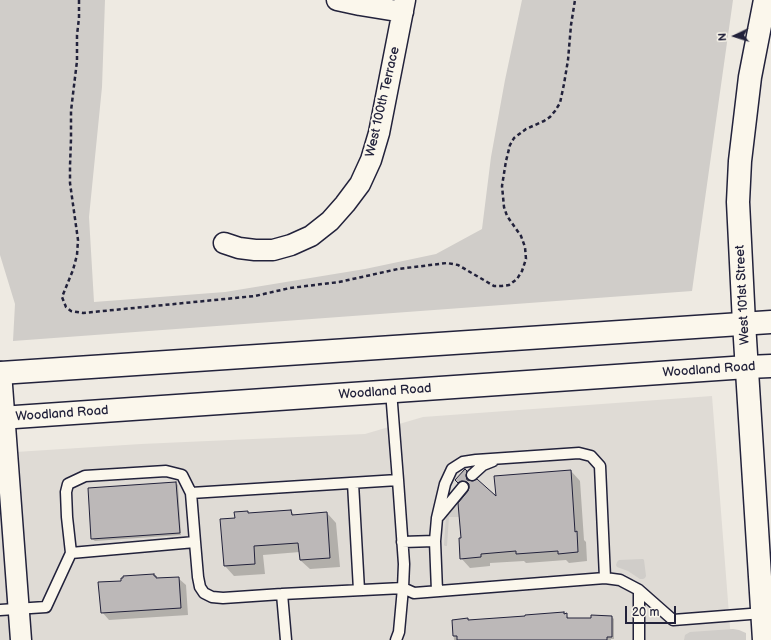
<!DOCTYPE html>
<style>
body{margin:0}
#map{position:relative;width:771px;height:640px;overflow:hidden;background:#eeeae2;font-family:"Balsamiq Sans",sans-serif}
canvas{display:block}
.north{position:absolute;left:715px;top:16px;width:40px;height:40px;-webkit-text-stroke:3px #fbf7ec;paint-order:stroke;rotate:266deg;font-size:11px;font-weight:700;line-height:16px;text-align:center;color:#22223b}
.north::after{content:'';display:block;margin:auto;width:14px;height:18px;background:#22223b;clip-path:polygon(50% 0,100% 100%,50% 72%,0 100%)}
.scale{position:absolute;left:625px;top:606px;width:51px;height:18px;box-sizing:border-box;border:2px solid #22223b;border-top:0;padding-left:5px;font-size:12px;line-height:14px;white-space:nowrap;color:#22223b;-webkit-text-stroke:3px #fbf7ec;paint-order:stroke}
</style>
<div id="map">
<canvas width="771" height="640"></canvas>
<div class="north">N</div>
<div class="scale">20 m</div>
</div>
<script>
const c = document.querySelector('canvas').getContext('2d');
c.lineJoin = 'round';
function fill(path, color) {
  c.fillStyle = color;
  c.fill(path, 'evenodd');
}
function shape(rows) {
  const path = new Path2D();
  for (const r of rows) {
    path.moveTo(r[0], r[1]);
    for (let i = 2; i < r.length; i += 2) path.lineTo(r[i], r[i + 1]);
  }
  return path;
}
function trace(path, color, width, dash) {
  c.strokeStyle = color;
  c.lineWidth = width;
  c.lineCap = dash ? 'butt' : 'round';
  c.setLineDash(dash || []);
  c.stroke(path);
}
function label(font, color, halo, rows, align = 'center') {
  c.font = font + ' "Balsamiq Sans",sans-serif';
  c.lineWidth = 4;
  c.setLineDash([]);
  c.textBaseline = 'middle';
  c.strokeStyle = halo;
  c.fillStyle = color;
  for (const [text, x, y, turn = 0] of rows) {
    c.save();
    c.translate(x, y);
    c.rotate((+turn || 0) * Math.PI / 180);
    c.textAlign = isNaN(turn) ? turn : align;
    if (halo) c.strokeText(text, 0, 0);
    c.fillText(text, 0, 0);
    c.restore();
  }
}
fill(shape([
 [712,396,731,640,0,640,0,453,141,444,365,434,423,417]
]), '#dfdbd5');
fill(shape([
 [0,0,105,0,102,87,89,217,94,302,225,292,365,269,436,254,482,229,491,157,505,80,522,0,733,0,692,291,13,341,15,304,0,255],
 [458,501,459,517,449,517,447,546,445,546,444,545,446,516],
 [643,559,644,560,646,576,645,578,643,579,640,579,628,571,617,567,616,565,617,562,619,560],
 [733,629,739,630,746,633,746,640,684,640,685,635,690,632]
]), '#d0cdc9');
fill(shape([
 [465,470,476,481,497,498,571,471,580,481,584,540,586,542,587,561,569,563,566,560,526,563,524,561,490,563,490,566,470,568,461,558,462,539,469,492,457,480],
 [176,483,178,485,181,535,95,541,92,539],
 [291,511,295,516,327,513,336,523,340,567,310,569,300,560,300,552,263,555,265,574,234,576,225,566,236,519,249,514],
 [154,575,158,579,178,578,186,585,188,615,109,620,102,612,122,582],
 [564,613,568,617,569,619,592,619,612,617,614,619,614,639,611,639,611,640,454,640,453,621,468,620,469,621]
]), '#0003');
const building = shape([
 [465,469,467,471,466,476,467,480,473,481,477,479,496,496,494,476,571,470,575,532,577,531,578,552,558,554,558,551,516,554,516,551,481,554,481,557,460,559,459,538,461,538,458,503,468,491,469,488,469,484,467,482,461,481,458,483,455,480,465,469],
 [176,482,180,533,91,539,88,488,176,482],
 [291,510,292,515,327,512,330,558,300,560,298,543,254,546,255,564,224,566,220,519,235,518,234,512,248,511,248,513,291,510],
 [154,574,154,576,156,576,156,578,179,577,181,608,101,613,98,582,121,581,121,578,123,578,123,576,154,574],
 [564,612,564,614,567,613,567,618,591,618,591,615,612,616,612,637,607,637,607,640,457,640,457,636,453,636,452,620,468,618,468,620,525,616,525,615,564,612]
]);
fill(building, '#bcb8b8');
trace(building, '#22223b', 1);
const service = shape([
 [391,391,398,480,404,564,403,588,399,632,396,640],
 [472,475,483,465,493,461],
 [353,483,359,590],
 [439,516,463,487],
 [195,542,191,493,398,480],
 [402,542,435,541],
 [71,553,67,517,66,492,68,484,85,476,166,471,182,475,191,493],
 [437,591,435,541,437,518,445,484,452,469,463,462,476,460,579,453,591,456,600,466,605,578],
 [282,594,286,640],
 [0,610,46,607,71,553,195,542,198,577,200,587,204,593,212,597,223,598,282,594,403,588,414,593,605,578,620,580,639,590,673,620,763,613],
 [639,640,639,590]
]);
const minor = shape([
 [337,0,360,5,403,12],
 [224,243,239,248,255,250,273,250,291,245,311,236,330,221,345,204,360,184,371,160,379,133,405,0],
 [1,372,21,640]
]);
const tertiary = shape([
 [764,640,744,323,738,202,740,161,750,77,765,0]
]);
const secondary = shape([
 [0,373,771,322],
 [0,418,747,367,771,366]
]);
trace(service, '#22223b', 13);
trace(minor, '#22223b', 23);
trace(tertiary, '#22223b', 25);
trace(secondary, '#22223b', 25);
trace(shape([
 [79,0,79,18,77,35,77,61,73,94,71,111,71,139,70,166,70,183,78,240,77,255,73,270,62,297,66,307,71,311,83,313,255,296,290,288,339,282,398,269,447,263,458,265,494,286,502,286,509,285,517,279,522,271,526,259,525,247,521,236,507,216,504,207,502,186,506,161,510,145,514,138,526,129,544,121,550,117,555,111,560,103,564,84,568,60,571,25,575,0]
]), '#22223b', 2.5, [4, 3]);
trace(service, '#fbf7ec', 10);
trace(minor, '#fbf7ec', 20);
trace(tertiary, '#fbf7ec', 22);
trace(secondary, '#fbf7ec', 22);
label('13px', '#22223b', '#fbf7ec', [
 ["West 100th Terrace",383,102,-77],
 ["West 101st Street",743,295,-93],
 ["Woodland Road",709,370,-4],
 ["Woodland Road",385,392,-4],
 ["Woodland Road",62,414,-4]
]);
</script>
